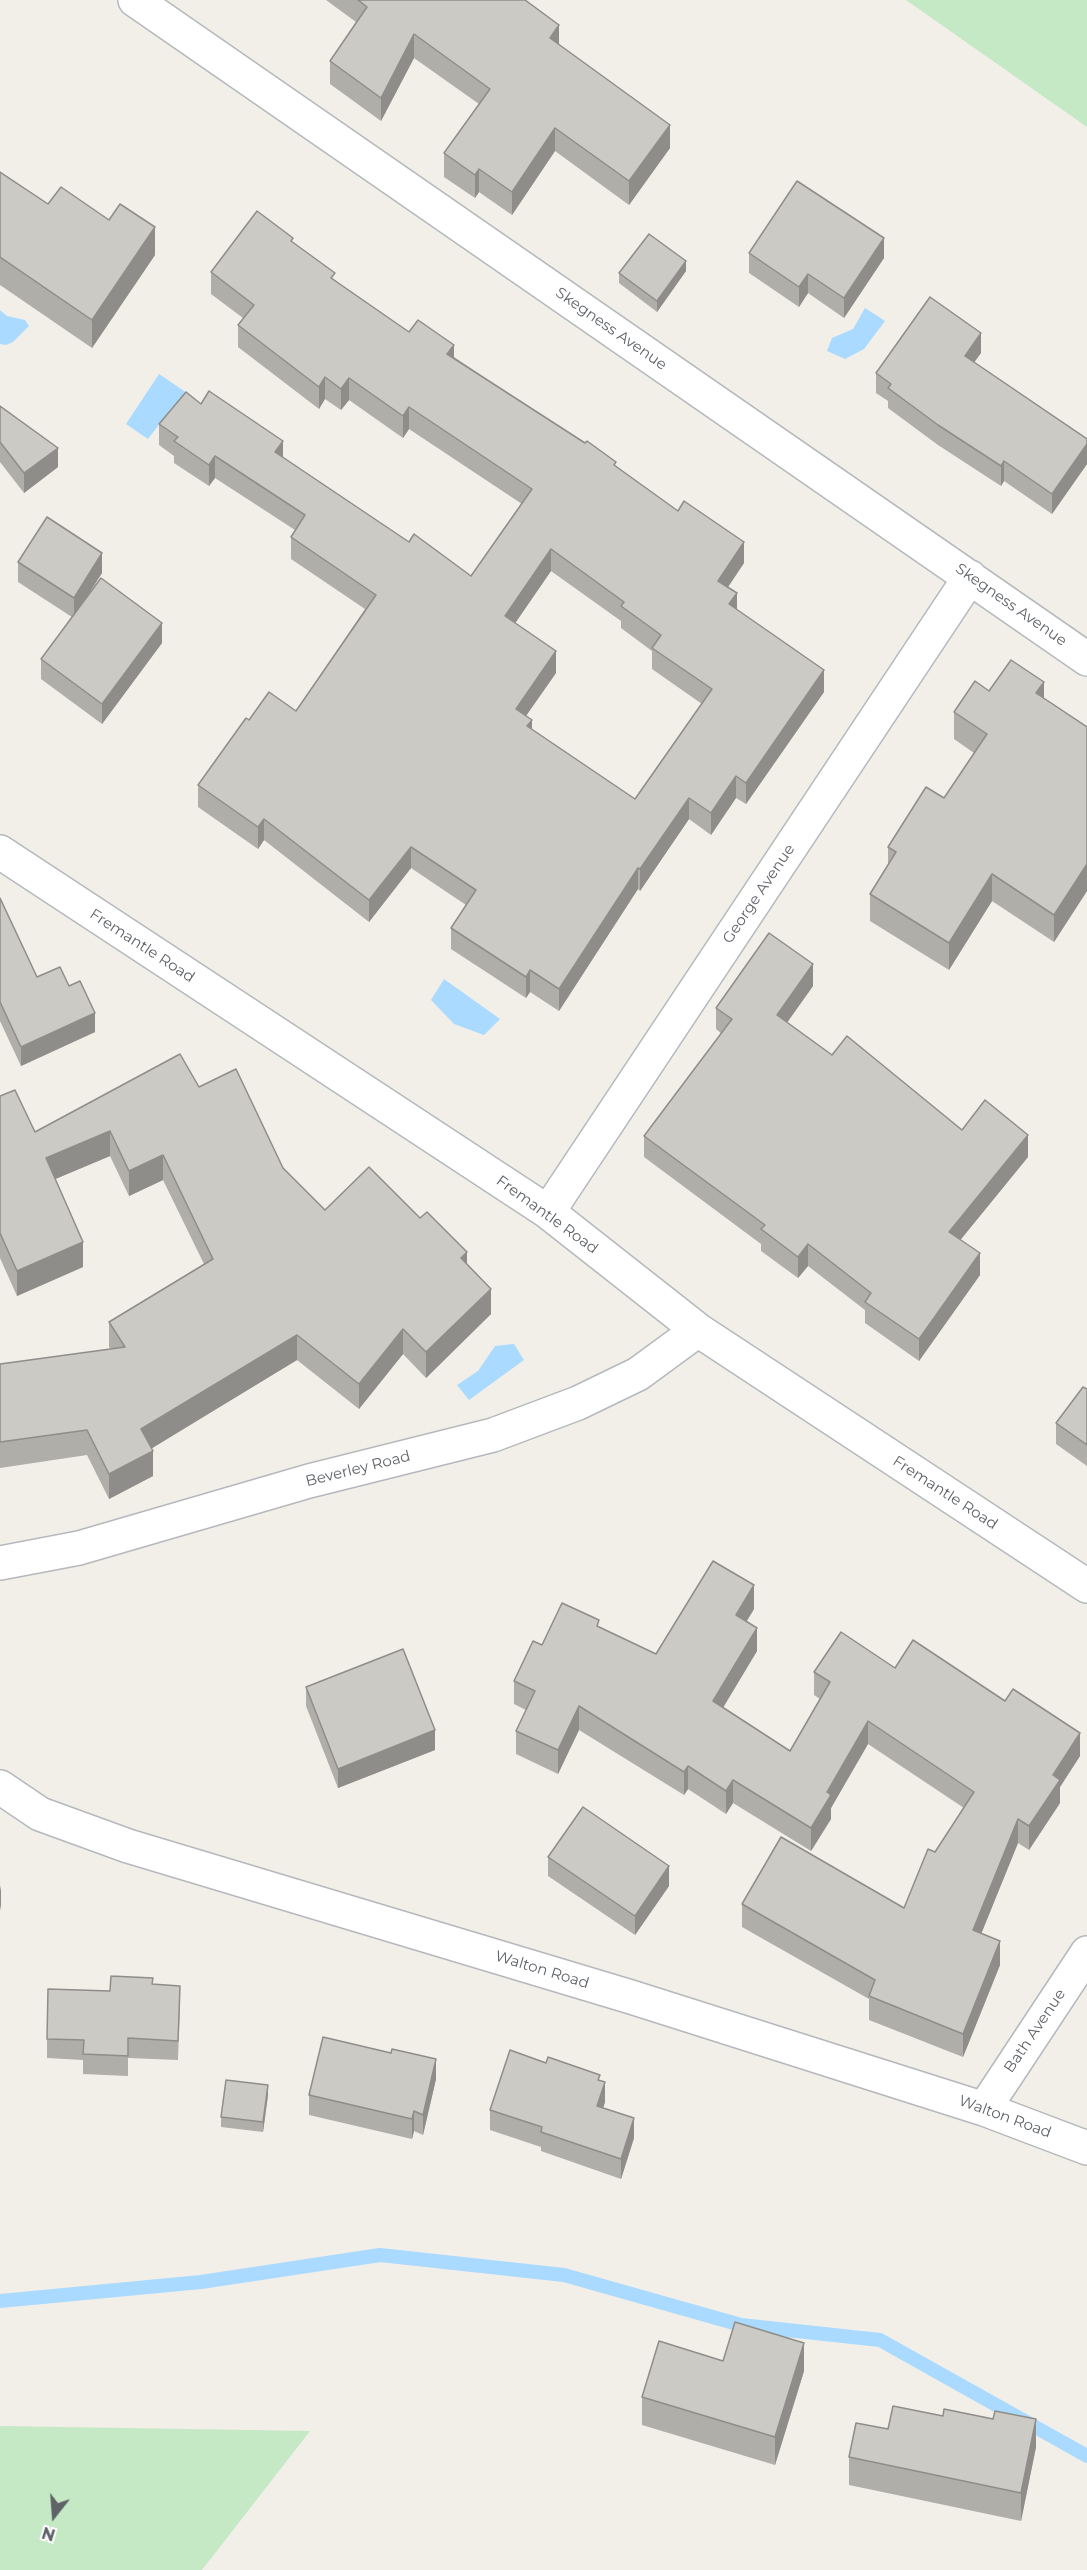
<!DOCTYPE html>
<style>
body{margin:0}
#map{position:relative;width:1087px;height:2570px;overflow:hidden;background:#f1efe8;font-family:Montserrat,sans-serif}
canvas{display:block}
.north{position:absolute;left:24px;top:2486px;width:60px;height:60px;-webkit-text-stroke:4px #fff;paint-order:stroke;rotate:197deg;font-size:16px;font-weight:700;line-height:24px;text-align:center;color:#5f6368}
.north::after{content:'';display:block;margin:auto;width:21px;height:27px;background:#5f6368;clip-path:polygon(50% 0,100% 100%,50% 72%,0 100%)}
</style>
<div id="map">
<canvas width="1087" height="2570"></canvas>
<div class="north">N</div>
</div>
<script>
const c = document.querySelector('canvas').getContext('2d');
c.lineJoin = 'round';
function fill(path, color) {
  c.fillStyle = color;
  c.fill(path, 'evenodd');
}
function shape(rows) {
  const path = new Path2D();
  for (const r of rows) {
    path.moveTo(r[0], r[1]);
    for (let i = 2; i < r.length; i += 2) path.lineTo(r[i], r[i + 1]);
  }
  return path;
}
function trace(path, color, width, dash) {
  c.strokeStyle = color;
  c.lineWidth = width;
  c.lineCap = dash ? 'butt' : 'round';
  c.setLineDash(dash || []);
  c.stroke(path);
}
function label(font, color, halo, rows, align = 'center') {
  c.font = font + ' Montserrat,sans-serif';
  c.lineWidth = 5;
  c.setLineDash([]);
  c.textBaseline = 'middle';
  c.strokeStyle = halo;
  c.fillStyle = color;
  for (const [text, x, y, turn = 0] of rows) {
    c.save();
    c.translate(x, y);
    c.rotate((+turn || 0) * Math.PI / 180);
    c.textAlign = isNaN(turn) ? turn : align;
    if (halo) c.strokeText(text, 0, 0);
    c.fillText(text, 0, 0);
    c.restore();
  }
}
fill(shape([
 [906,0,1087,0,1087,127],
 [0,2426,310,2431,202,2570,0,2570]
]), '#c5e8c5');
fill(shape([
 [865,308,885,321,864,349,845,359,827,351,832,338,853,329],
 [0,310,7,316,25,320,29,326,13,342,6,345,0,344],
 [159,374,187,393,184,404,175,404,148,439,126,424],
 [444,979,500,1019,484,1035,454,1024,431,1000],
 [514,1344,524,1360,469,1400,457,1385,478,1371,495,1346]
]), '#aadaff');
trace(shape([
 [0,2301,201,2282,380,2255,564,2275,741,2325,880,2340,1087,2456]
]), '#aadaff', 14);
const street = shape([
 [135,0,1087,659],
 [0,852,548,1212,698,1330,1087,1586],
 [548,1212,970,577],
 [0,1563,79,1548,309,1481,493,1435,578,1403,638,1374,698,1330],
 [0,1787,40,1814,128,1846,631,1997,984,2109,1087,2148],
 [984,2109,1087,1953]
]);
trace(street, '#b5b8bc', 36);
trace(street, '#fff', 33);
fill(shape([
 [326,0,525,0,559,44,670,148,629,205,555,151,512,215,479,192,475,198,444,177,444,153,479,104,414,58,381,121,330,84,330,61,356,22],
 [0,172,48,204,155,255,92,348,0,285],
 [293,242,335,280,409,332,454,357,616,466,744,563,728,587,737,609,824,692,746,804,736,798,711,835,689,819,640,891,638,889,559,1011,530,992,526,998,451,949,451,928,466,905,411,868,369,922,264,840,258,849,198,807,198,785,249,720,296,711,365,609,291,559,291,537,295,530,215,478,209,486,174,463,174,456,159,445,159,424,201,404,283,457,409,542,471,576,522,504,409,429,403,438,349,400,341,410,325,399,319,409,238,347,238,325,243,318,211,294,211,272],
 [551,571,621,621,621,628,652,651,652,669,702,704,635,799,532,729,526,716,556,673,515,623],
 [749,253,884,258,844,318,808,293,799,307,749,273],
 [686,271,657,312,619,283,619,273],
 [981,353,974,362,1087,439,1087,464,1052,514,1004,481,1001,486,938,445,888,408,888,401,876,393,876,373],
 [0,406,58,467,24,493,0,462],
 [18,562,102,573,87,596,162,643,102,724,41,679,41,659,72,617,18,582],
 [989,691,1044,698,1087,727,1087,891,1054,942,992,901,949,970,870,921,870,894,888,865,888,847,944,798,974,753,954,739,954,712],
 [0,898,37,977,69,986,95,1032,21,1066,0,1021],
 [813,986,787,1022,832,1055,962,1130,1028,1157,960,1240,980,1275,919,1361,865,1323,865,1310,808,1266,798,1278,761,1251,761,1244,644,1157,644,1136,722,1034,716,1029,716,1008],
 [199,1087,283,1168,325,1210,467,1264,491,1314,426,1378,403,1354,359,1409,297,1360,151,1448,153,1476,109,1499,87,1455,0,1468,0,1364,111,1349,109,1347,109,1322,204,1264,163,1180,129,1196,110,1156,55,1179,83,1267,17,1296,0,1258,0,1096,35,1132],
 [1087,1389,1087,1466,1056,1444,1056,1423],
 [754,1609,747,1621,757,1651,723,1708,790,1751,820,1699,814,1695,814,1672,895,1668,1080,1756,1060,1787,1060,1803,1029,1850,1018,1843,981,1934,1000,1965,963,2057,869,2020,869,1999,742,1927,742,1904,904,1908,935,1852,964,1808,868,1744,831,1808,831,1819,811,1851,733,1803,726,1814,688,1789,684,1795,579,1730,558,1774,516,1754,516,1731,526,1710,514,1704,514,1681,542,1645,599,1627,656,1654],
 [306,1687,435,1750,338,1788,306,1706],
 [548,1857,669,1886,635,1935,548,1876],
 [153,1985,180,2005,178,2060,128,2058,128,2076,83,2074,83,2060,47,2058,47,2039,110,1991],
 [391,2053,436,2079,423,2135,414,2131,412,2139,309,2115,309,2095],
 [600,2081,605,2102,603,2108,634,2138,621,2179,541,2151,541,2147,490,2130,490,2110],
 [268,2095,263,2132,221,2127,221,2117],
 [723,2361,804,2371,775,2465,642,2425,642,2397],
 [888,2429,1036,2447,1021,2521,849,2485,849,2457]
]), '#afaea9');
fill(shape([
 [559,25,559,48,550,38],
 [414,34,414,58,381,121,381,98],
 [670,125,670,148,629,205,629,181],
 [555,128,555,151,512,215,512,192],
 [479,169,479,192,475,198,475,175],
 [155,227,155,255,92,348,92,320],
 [884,238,884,258,844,318,844,298],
 [686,261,686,271,657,312,657,301],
 [808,274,808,293,799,307,799,287],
 [981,333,981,353,965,375,965,356],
 [454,345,454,367,447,354],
 [325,377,325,399,319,409,319,387],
 [349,378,349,400,341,410,341,389],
 [409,407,409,429,403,438,403,416],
 [283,441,283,462,275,452],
 [1087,444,1087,464,1052,514,1052,494],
 [58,448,58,467,24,493,24,473],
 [215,456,215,478,209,486,209,465],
 [1004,461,1004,481,1001,486,1001,466],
 [744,542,744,563,718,602,718,581],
 [551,549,551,571,505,638,505,616],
 [102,553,102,573,74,617,74,598],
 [737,593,737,615,729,604],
 [162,623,162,643,102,724,102,704],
 [556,651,556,673,516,730,516,709],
 [824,670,824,692,746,804,746,783],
 [1044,682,1044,709,1036,693],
 [532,720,532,742,527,726],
 [736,776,736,798,711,835,711,813],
 [689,798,689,819,640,891,640,869],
 [264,819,264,840,258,849,258,827],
 [411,847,411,868,369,922,369,900],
 [1087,864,1087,891,1054,942,1054,915],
 [638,868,638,889,559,1011,559,989],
 [992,874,992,901,949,970,949,943],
 [813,964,813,986,777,1037,777,1015],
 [530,970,530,992,526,998,526,977],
 [95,1013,95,1032,21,1066,21,1047],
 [110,1131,110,1156,46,1183,46,1158],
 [1028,1135,1028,1157,949,1254,949,1232],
 [163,1155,163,1180,129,1196,129,1171],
 [83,1242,83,1267,17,1296,17,1271],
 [808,1244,808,1266,798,1278,798,1257],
 [467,1252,467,1277,461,1258],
 [980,1253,980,1275,919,1361,919,1339],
 [491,1289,491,1314,426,1378,426,1352],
 [403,1329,403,1354,359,1409,359,1384],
 [297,1335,297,1360,141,1455,141,1429],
 [153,1451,153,1476,109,1499,109,1474],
 [754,1585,754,1609,736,1638,736,1615],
 [757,1628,757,1651,713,1724,713,1701],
 [579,1706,579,1730,558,1774,558,1750],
 [868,1721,868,1744,831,1808,831,1819,811,1851,811,1828,827,1792],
 [435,1730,435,1750,338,1788,338,1769],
 [1080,1733,1080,1756,1060,1787,1060,1803,1029,1850,1029,1826,1053,1775],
 [688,1766,688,1789,684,1795,684,1772],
 [733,1780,733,1803,726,1814,726,1791],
 [1018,1819,1018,1843,973,1954,973,1930],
 [669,1866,669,1886,635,1935,635,1916],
 [1,1885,1,1905,0,1911,0,1891],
 [1000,1941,1000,1965,963,2057,963,2034],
 [436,2059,436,2079,423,2135,423,2115],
 [605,2082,605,2102,597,2126,597,2106],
 [268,2085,268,2095,263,2132,263,2122],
 [414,2111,414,2131,412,2139,412,2119],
 [634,2118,634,2138,621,2179,621,2159],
 [804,2343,804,2371,775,2465,775,2437],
 [1036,2419,1036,2447,1021,2521,1021,2493]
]), '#8f8d8a');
const building = shape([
 [358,0,525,0,559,25,550,38,670,125,629,181,555,128,512,192,479,169,475,175,444,153,490,89,414,34,381,98,330,61,367,7,358,0],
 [0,172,48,204,61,187,109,220,120,204,155,227,92,320,0,257,0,172],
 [797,181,884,238,844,298,808,274,799,287,749,253,797,181],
 [257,211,293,238,291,241,335,273,331,278,409,332,418,320,454,345,447,354,585,443,587,441,616,462,614,465,678,511,684,501,744,542,718,581,737,593,729,604,824,670,746,783,736,776,711,813,689,798,640,869,638,868,559,989,530,970,526,977,451,928,476,890,411,847,369,900,264,819,258,827,198,785,246,718,249,720,269,692,296,711,376,595,291,537,305,515,215,456,209,465,174,441,178,437,159,424,186,392,201,404,209,391,283,441,275,452,409,542,414,534,471,576,532,489,409,407,403,416,349,378,341,389,325,377,319,387,238,325,254,305,211,272,257,211],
 [551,549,624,602,621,606,661,635,652,648,712,689,635,799,527,726,532,720,516,709,556,651,505,616,551,549],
 [649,234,686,261,657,301,619,273,649,234],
 [930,297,981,333,965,356,1087,439,1087,444,1052,494,1004,461,1001,466,938,425,888,388,891,384,876,373,930,297],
 [0,406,58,448,24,473,0,442,0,406],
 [47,517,102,553,74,598,18,562,47,517],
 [101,578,162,623,102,704,41,659,101,578],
 [1011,660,1044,682,1036,693,1087,727,1087,864,1054,915,992,874,949,943,870,894,896,852,888,847,926,787,944,798,987,734,954,712,975,681,989,691,1011,660],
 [0,898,37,977,60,967,69,986,80,981,95,1013,21,1047,0,1002,0,898],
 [769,933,813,964,777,1015,832,1055,847,1036,962,1130,985,1100,1028,1135,949,1232,980,1253,919,1339,865,1302,871,1293,808,1244,798,1257,761,1229,765,1225,644,1136,732,1019,716,1008,769,933],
 [180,1054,199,1087,236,1069,283,1168,325,1210,369,1167,420,1218,427,1212,467,1252,461,1258,491,1289,426,1352,403,1329,359,1384,297,1335,141,1429,153,1451,109,1474,87,1430,0,1442,0,1364,125,1347,109,1322,213,1259,163,1155,129,1171,110,1131,46,1158,83,1242,17,1271,0,1233,0,1096,15,1090,35,1132,180,1054],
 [1083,1387,1087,1389,1087,1445,1056,1423,1083,1387],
 [713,1561,754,1585,736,1615,757,1628,713,1701,790,1751,830,1682,814,1672,841,1632,895,1668,913,1640,1005,1701,1013,1689,1080,1733,1053,1775,1060,1780,1029,1826,1018,1819,973,1930,1000,1941,963,2034,869,1996,875,1980,742,1904,781,1837,904,1908,928,1849,935,1852,974,1792,868,1721,827,1792,831,1795,811,1828,733,1780,726,1791,688,1766,684,1772,579,1706,558,1750,516,1731,535,1691,514,1681,533,1641,542,1645,562,1603,599,1620,597,1626,656,1654,713,1561],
 [403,1649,435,1730,338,1769,306,1687,403,1649],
 [583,1807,669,1866,635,1916,548,1857,583,1807],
 [111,1976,153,1978,152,1984,180,1986,178,2041,128,2038,128,2056,83,2054,84,2040,47,2039,48,1989,110,1991,111,1976],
 [323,2037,391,2053,392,2049,436,2059,423,2115,414,2111,412,2119,309,2095,323,2037],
 [510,2050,546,2063,548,2057,600,2075,598,2080,605,2082,597,2106,634,2118,621,2159,541,2132,542,2127,490,2110,510,2050],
 [226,2080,268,2085,263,2122,221,2117,226,2080],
 [735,2322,804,2343,775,2437,642,2397,659,2341,723,2361,735,2322],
 [893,2406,943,2416,944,2409,993,2419,995,2411,1036,2419,1021,2493,849,2457,856,2423,888,2429,893,2406]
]);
fill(building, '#cccac5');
trace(building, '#8f8d8a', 1.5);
label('15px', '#5f6368', '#fff', [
 ["Skegness Avenue",611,329,35],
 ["Skegness Avenue",1011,605,35],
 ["George Avenue",759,894,-56],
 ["Fremantle Road",142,946,33],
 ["Fremantle Road",547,1215,36],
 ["Beverley Road",358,1469,-14],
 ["Fremantle Road",945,1493,33],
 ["Walton Road",542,1970,17],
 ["Bath Avenue",1035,2031,-56],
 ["Walton Road",1005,2117,20]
]);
</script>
